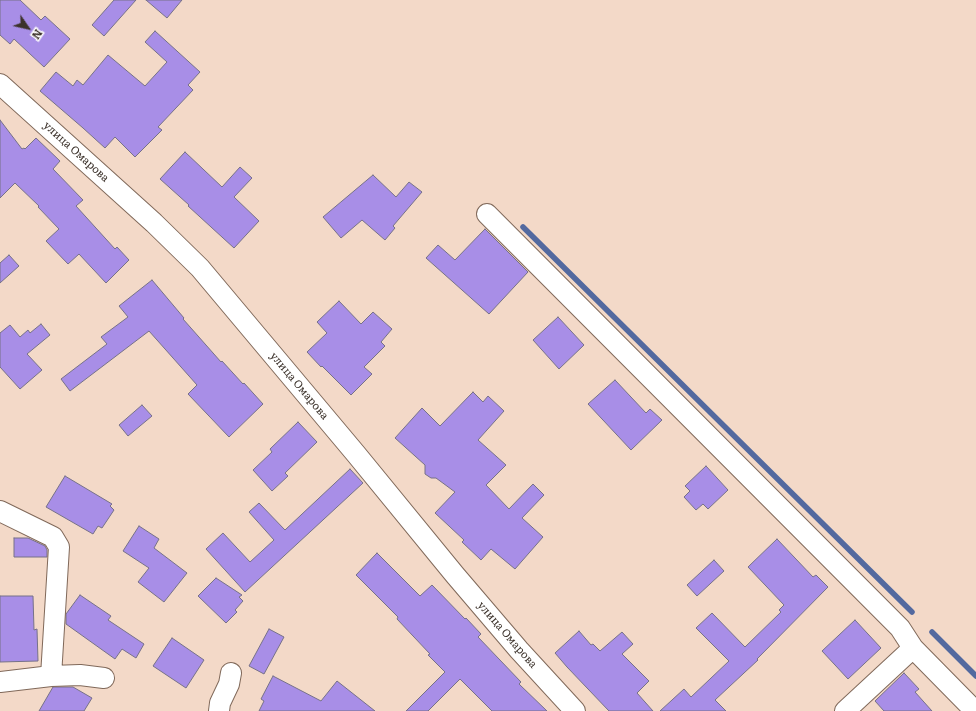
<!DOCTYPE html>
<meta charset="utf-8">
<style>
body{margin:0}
#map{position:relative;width:976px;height:711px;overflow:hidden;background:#f3d9c8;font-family:Literata,serif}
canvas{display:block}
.north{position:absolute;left:8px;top:8px;width:40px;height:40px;-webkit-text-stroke:3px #fff;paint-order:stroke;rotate:124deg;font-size:11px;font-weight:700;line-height:16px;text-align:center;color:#3c322b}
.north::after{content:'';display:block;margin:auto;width:14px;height:18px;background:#3c322b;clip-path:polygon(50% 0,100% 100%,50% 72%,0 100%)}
</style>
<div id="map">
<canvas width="976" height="711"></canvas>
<div class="north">N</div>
</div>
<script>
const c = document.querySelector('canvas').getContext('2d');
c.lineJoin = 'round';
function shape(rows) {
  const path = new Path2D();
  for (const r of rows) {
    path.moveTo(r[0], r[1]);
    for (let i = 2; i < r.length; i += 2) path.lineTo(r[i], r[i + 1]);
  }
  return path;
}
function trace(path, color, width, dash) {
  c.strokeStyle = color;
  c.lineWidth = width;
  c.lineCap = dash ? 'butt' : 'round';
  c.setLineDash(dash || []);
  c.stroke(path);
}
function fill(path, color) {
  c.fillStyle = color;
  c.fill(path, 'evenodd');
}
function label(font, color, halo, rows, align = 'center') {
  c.font = font + ' Literata,serif';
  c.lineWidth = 3;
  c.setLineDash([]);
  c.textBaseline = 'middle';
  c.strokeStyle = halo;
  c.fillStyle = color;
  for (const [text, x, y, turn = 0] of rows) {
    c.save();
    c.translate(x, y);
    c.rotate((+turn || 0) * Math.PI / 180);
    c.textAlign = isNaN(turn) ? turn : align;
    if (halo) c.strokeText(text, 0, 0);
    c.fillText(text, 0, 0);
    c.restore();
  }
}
trace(shape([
 [523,227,912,612],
 [932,632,976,676]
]), '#53699f', 5.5);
const building = shape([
 [0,0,20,0,41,20,45,16,70,39,44,67,14,39,10,44,0,35,0,0],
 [114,0,136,0,104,36,92,25,114,0],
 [146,0,182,0,167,18,146,0],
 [155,31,200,72,188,85,193,90,158,127,162,130,135,157,115,137,105,148,83,128,40,91,56,72,73,86,77,80,83,85,108,55,145,86,167,62,145,42,155,31],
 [0,120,22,149,24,148,25,149,36,138,60,161,53,169,83,200,76,206,115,249,117,247,129,260,106,283,79,254,68,264,46,241,59,229,38,207,39,206,15,183,0,198,0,120],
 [185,152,222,187,240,167,252,178,234,197,259,221,234,248,188,206,189,205,160,179,185,152],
 [373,175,396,197,409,182,422,192,393,226,395,228,385,240,362,220,341,238,323,217,373,175],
 [485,229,528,272,489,314,426,258,438,245,455,260,485,229],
 [9,255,19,266,0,283,0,263,9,255],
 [152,280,184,318,183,319,221,362,222,361,243,384,244,383,263,404,229,437,188,394,197,385,149,331,70,391,61,379,107,344,101,337,128,317,119,306,152,280],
 [339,301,361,324,373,312,392,329,381,342,385,346,364,367,372,374,351,395,322,366,321,367,307,352,327,333,317,322,339,301],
 [558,317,584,345,559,369,533,340,558,317],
 [41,324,50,335,27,354,42,370,20,389,0,367,0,333,10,325,20,337,28,330,30,333,41,324],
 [615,380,646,413,650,409,662,420,631,450,588,404,615,380],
 [473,392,483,402,488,396,504,411,478,440,506,465,486,485,509,509,533,484,544,495,522,518,543,537,515,569,491,549,481,560,462,542,464,540,435,513,455,492,436,478,431,478,425,474,425,465,395,438,422,408,440,426,473,392],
 [142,405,152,416,128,436,119,425,142,405],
 [298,422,317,442,285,473,288,476,272,491,253,470,272,452,270,449,298,422],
 [706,466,728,490,708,509,703,504,696,510,684,497,690,491,685,486,706,466],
 [350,469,363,483,245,592,206,549,223,533,250,562,274,540,249,512,259,503,285,530,350,469],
 [65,476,112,504,110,506,114,510,102,528,98,526,93,534,46,507,65,476],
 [139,526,159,539,154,548,187,573,164,602,138,582,149,568,123,551,139,526],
 [14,538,28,538,45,546,47,550,47,557,14,557,14,538],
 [777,539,813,577,816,575,828,587,757,659,758,660,715,700,726,711,660,711,684,689,691,697,729,661,696,628,712,613,745,647,781,612,779,610,784,605,748,567,777,539],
 [377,553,420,596,432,585,465,619,466,618,481,634,478,637,521,682,519,684,547,711,492,711,460,679,428,711,406,711,445,672,428,655,430,654,397,619,398,617,356,575,377,553],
 [714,560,724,571,697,596,687,585,714,560],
 [216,578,242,595,239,597,243,601,235,610,237,612,226,623,198,596,216,578],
 [80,595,111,616,108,620,144,644,136,658,122,649,115,659,66,624,66,614,80,595],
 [0,596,33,596,34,630,37,629,38,661,0,662,0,596],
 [855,620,881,648,848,679,822,651,855,620],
 [269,629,284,637,264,674,249,666,269,629],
 [579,631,591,645,593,644,600,651,622,632,633,644,622,654,649,681,637,693,653,711,609,711,567,667,555,653,579,631],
 [172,638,204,660,186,688,153,666,172,638],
 [904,673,919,689,915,692,932,711,884,711,875,701,904,673],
 [273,676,321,701,337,681,375,711,259,711,264,701,261,699,273,676],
 [53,687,73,687,92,698,84,711,39,711,53,687]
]);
fill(building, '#a88ee7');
trace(building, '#767188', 1);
const street = shape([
 [0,84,154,223,200,268,356,454,455,575,519,650,575,711],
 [487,214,900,628,913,648,975,711],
 [0,511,53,537,59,547,51,676],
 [0,682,51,676,80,675,104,678],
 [219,711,220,703,229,684,231,673],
 [845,711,913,648]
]);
trace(street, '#80695a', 22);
trace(street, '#fff', 20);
label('11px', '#3c322b', '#fff', [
 ["улица Омарова",76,152,42],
 ["улица Омарова",299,386,50],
 ["улица Омарова",507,635,49]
]);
</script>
